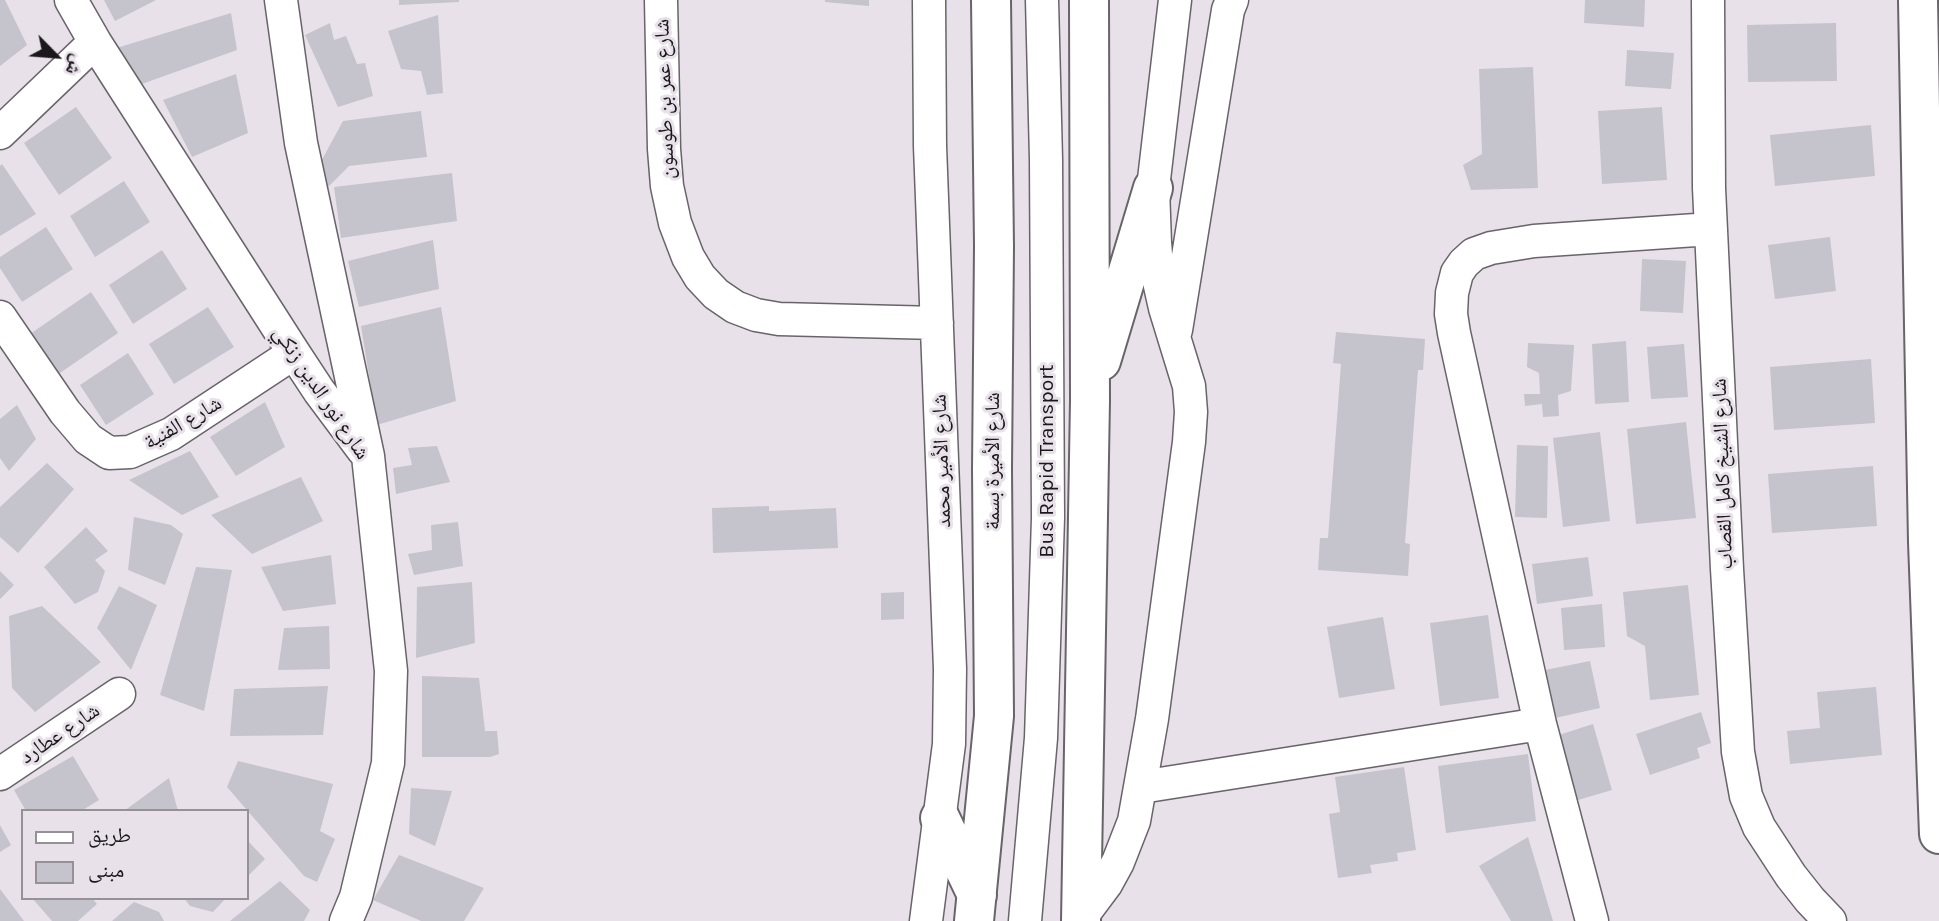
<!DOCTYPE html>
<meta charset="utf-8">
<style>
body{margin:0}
#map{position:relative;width:1939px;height:921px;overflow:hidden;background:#e8e1ea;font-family:Karla,"Noto Naskh Arabic",sans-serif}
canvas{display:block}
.legend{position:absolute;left:21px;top:809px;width:228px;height:91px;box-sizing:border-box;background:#e8e1ea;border:2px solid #969197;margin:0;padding:9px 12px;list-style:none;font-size:21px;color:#1a181b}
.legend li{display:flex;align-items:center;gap:14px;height:35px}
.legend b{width:35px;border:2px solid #969197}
.north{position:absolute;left:21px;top:21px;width:70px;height:70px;-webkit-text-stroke:5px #e8e1ea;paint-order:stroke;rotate:115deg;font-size:19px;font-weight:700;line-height:28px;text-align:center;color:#1a181b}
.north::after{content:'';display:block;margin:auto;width:24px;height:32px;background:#1a181b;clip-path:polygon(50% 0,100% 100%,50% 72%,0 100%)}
</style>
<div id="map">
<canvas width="1939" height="921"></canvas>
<ul class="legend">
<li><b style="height:9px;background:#fff"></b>طريق</li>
<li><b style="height:19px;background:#c5c3cc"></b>مبنى</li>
</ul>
<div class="north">ش</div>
</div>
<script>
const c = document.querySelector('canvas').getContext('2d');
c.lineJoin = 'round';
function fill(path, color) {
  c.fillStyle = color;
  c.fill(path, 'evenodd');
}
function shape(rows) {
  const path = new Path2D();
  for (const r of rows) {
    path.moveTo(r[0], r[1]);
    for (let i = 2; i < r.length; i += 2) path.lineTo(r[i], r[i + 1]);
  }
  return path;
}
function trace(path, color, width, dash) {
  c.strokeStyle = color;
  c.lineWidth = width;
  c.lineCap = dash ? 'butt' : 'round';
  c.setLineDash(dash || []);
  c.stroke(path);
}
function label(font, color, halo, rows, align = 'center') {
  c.font = font + ' Karla,"Noto Naskh Arabic",sans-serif';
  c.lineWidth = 6;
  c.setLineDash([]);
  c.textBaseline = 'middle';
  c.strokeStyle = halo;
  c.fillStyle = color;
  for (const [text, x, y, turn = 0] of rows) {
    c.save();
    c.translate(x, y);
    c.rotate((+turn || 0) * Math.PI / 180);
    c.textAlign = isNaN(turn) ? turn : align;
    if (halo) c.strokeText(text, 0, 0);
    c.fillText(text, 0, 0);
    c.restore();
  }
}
fill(shape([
 [0,0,5,0,27,45,0,66],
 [104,0,156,0,115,21],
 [399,0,459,0,459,2,399,5],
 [825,0,869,0,869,6,825,2],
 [1585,0,1645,0,1644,27,1584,23],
 [231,13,237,50,139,85,110,50],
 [438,15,443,93,427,95,421,71,401,69,388,31],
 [330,23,334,40,346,36,357,64,365,63,373,96,338,107,305,35],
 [1836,23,1837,81,1748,82,1747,25],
 [1627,50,1674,53,1671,89,1625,86],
 [1533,67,1538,188,1471,190,1463,165,1482,154,1479,69],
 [236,74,248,133,192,157,163,100],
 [76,107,112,158,59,195,24,143],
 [1662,107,1667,180,1602,184,1598,111],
 [421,111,427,157,349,166,326,189,312,178,343,121],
 [1871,125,1875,176,1775,186,1770,135],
 [2,164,36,214,0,236,0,166],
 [452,173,457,221,341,238,334,187],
 [124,181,150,222,95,257,70,216],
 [46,227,73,269,22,302,0,268,0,257],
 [1830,237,1836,291,1775,299,1768,245],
 [433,240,439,289,359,307,348,261],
 [162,250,187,289,133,324,109,285],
 [1642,259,1686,261,1683,313,1640,311],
 [91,292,118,333,57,375,30,334],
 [208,307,234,347,174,384,149,344],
 [441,307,456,401,377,425,361,326],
 [1336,332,1425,339,1423,370,1418,370,1405,543,1410,544,1408,576,1318,570,1320,538,1328,538,1341,364,1333,363],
 [1626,341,1629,402,1595,404,1592,344],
 [1528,343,1574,345,1571,391,1558,395,1559,416,1543,417,1542,404,1525,406,1524,394,1540,394,1539,373,1527,367],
 [1684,344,1688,397,1651,399,1647,347],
 [128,353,154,394,106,425,80,385],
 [1871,359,1875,423,1774,430,1770,367],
 [265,402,285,447,236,476,210,437],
 [17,405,36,439,9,471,0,458,0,419],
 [1686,422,1696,518,1636,524,1627,429],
 [1600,432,1610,521,1563,527,1553,438],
 [1517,445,1548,446,1547,518,1515,517],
 [437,446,450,482,396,494,393,468,412,465,408,448],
 [190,451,219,497,182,515,129,480],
 [47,463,74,489,18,553,0,537,0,507],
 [1873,466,1877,526,1772,533,1768,474],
 [301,477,323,521,252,554,211,515],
 [769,506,769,511,836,508,838,548,713,553,712,508],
 [134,517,171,525,183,534,165,585,128,570],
 [458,522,463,566,414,575,408,554,432,550,431,525],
 [86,527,108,551,95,560,105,571,98,592,75,604,44,567],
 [331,555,336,604,283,611,261,567],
 [1588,557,1593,596,1537,604,1532,564],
 [196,567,232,570,204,711,160,695],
 [0,571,14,585,0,599],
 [472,582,475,643,416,658,417,587],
 [1688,585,1699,695,1650,700,1645,646,1627,636,1623,592],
 [119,586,157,605,131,670,97,628],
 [904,592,904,619,881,620,881,593],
 [1602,604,1605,647,1564,650,1561,608],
 [42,606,101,662,35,712,12,688,9,616],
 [1488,615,1499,698,1440,706,1430,623],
 [1383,617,1395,689,1339,698,1327,627],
 [329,626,330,669,278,670,284,628],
 [1590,661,1600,708,1555,718,1545,670],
 [422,676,479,678,485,731,497,731,499,754,490,757,422,757],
 [328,686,323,735,230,736,234,689],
 [1876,687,1882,755,1790,764,1787,731,1820,728,1817,692],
 [1701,712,1711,743,1697,748,1700,758,1650,775,1636,734],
 [1593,724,1612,790,1578,800,1559,735],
 [1528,754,1536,821,1446,833,1438,766],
 [73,756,99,800,81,811,26,811,14,790],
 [238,761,333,784,320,831,335,839,317,882,304,876,227,787],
 [1404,767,1416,850,1397,853,1398,861,1370,865,1372,873,1338,878,1329,814,1340,812,1335,777],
 [169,778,178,811,124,811],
 [411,788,452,791,435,846,409,834],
 [0,825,11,845,0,852],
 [1528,837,1553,921,1511,921,1479,866],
 [247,840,265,859,247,877],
 [399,855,484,888,464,921,421,921,373,900],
 [280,881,310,910,304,921,230,921],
 [0,889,24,921,0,921],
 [32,898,92,898,97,904,78,921,52,921],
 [184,898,226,898,213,912,190,906],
 [134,902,159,912,164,921,112,921]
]), '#c5c3cc');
const minor = shape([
 [71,0,95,42,294,353,319,391,363,450],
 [281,0,301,143,368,456,391,671,388,763,356,897,346,921],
 [661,0,664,149,667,186,675,223,688,257,700,277,716,294,735,307,756,315,779,319,937,323],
 [1708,0,1709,188,1727,569,1738,752,1746,796,1759,827,1791,876,1810,900,1830,921],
 [0,133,95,42],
 [0,317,65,412,88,439,109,453,130,452,171,434,294,353],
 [1176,330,1228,10,1232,0],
 [0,774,119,694],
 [1141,787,1540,724],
 [1082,916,1106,884,1118,862,1134,821,1152,719,1189,442,1191,412,1189,386,1165,308,1158,277,1155,243,1153,188,1175,0],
 [926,921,949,744,950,669,930,146,929,0],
 [1025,921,1041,738,1048,518,1046,159,1042,0],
 [1592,921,1540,724,1454,333,1451,314,1452,293,1457,273,1464,263,1474,254,1491,248,1534,241,1711,229]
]);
const major = shape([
 [1918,0,1928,542,1939,834],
 [1101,361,1153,188],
 [940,818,977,895],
 [974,921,994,716,992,469,994,246,991,0],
 [1081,921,1090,400,1089,0]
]);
trace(minor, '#69636a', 35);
trace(major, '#69636a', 42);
trace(minor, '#fff', 32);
trace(major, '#fff', 38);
label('21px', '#1a181b', '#e8e1ea', [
 ["شارع عمر بن طوسون",665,99,-92],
 ["شارع نور الدين زنكي",321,393,56],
 ["شارع الفنية",183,423,-30],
 ["شارع الأمير محمد",942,461,-92],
 ["شارع الأميرة بسمة",993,461,-90],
 ["Bus Rapid Transport",1047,461,-90],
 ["شارع الشيخ كامل القصاب",1723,474,-92],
 ["شارع عطارد",60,734,-34]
]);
</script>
